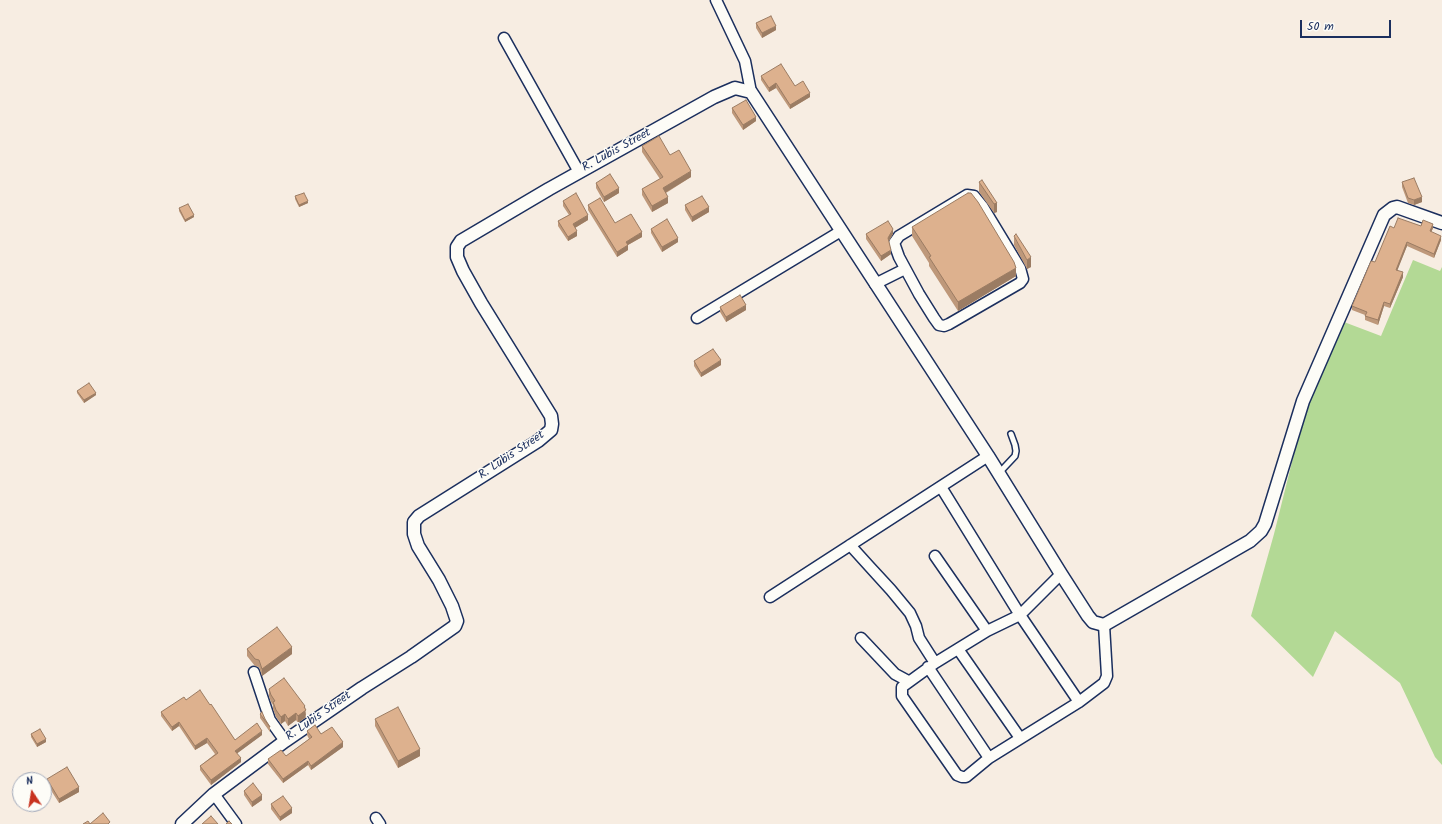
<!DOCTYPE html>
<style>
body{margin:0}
#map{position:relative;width:1442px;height:824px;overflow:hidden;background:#f7ede2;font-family:Kalam,sans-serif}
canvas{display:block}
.north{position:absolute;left:12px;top:772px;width:40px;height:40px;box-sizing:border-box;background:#fdfcf7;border:1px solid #a3aaba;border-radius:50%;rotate:348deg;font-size:11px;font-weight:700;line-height:16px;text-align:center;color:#1b2f5e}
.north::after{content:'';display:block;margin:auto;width:14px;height:18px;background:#c8321e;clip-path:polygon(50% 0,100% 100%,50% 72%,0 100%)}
.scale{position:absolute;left:1300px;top:20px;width:91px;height:18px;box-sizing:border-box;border:2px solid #1b2f5e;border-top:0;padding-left:5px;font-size:12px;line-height:14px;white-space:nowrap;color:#1b2f5e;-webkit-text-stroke:3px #fdfcf7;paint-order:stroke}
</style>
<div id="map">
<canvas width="1442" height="824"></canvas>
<div class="north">N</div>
<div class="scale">50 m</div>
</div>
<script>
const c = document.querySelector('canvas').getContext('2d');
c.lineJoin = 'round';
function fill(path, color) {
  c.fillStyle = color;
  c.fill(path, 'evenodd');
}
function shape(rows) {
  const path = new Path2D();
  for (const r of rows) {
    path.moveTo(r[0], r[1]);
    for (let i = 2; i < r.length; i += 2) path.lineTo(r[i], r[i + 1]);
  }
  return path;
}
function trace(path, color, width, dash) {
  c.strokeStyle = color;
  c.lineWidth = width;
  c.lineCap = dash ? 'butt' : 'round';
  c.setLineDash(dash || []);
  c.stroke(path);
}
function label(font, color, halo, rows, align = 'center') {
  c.font = font + ' Kalam,sans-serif';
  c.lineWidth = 3;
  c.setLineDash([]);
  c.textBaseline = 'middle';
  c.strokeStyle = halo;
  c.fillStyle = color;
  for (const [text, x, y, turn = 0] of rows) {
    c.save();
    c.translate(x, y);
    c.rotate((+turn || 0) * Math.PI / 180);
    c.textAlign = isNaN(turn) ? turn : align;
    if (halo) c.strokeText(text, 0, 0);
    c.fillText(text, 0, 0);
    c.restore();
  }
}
fill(shape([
 [1413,260,1440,271,1442,267,1442,765,1435,757,1400,683,1335,631,1313,677,1251,616,1274,534,1304,414,1344,322,1381,336]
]), '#b3d995');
const service = shape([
 [999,473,1015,456,1016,451,1015,445,1011,434]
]);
const minor = shape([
 [716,0,745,61,751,92],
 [504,38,579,172],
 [967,195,974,196,983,207,1020,268,1023,279,1020,283,949,324,944,326,939,325,934,318,919,294,899,257,894,243,899,236,967,195],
 [875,284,905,269],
 [697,318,841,231],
 [941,487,1020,615,1079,702],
 [850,545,869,566,891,590,910,613,916,626,919,638,935,663],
 [935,556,987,631],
 [1061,574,1020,615,987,631,935,663,902,687,902,696,957,775,962,777,966,777,989,758,1079,702,1104,683,1107,676,1104,625],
 [770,597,988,456],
 [861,638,895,674,908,681],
 [958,649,1020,738],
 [928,667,989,758],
 [254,672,270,720,285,741],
 [214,794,236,824],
 [376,818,380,824]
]);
const tertiary = shape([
 [182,824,214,794,285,741,362,688,411,657,455,626,457,621,452,606,439,580,418,546,414,534,414,522,419,516,538,441,551,430,552,424,551,416,481,303,463,271,457,257,457,247,461,241,549,189,714,97,735,88,751,92,988,456,1061,574,1088,616,1093,622,1104,625,1250,541,1261,531,1265,524,1303,401,1384,215,1393,208,1397,207,1442,223]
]);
trace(service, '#1b2f5e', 8);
trace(minor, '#1b2f5e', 13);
trace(tertiary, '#1b2f5e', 15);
trace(service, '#fdfcf7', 5);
trace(minor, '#fdfcf7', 10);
trace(tertiary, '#fdfcf7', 12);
fill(shape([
 [756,23,776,30,762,38,756,28],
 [761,76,795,86,810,97,790,109,776,88,769,92,761,80],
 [732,108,756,121,743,130,732,113],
 [642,146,670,155,691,177,666,193,668,203,652,212,642,195,642,189,660,179,642,152],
 [979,182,997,203,997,212,994,213,979,192],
 [1402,182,1422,202,1414,205,1408,203,1402,187],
 [596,183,619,193,604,202,596,188],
 [295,196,308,203,299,207,295,199],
 [563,201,588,220,575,228,577,236,568,241,558,226,558,221,569,215,563,206],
 [588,205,615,223,642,237,628,245,628,250,617,257,588,210],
 [685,205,709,212,692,222,685,210],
 [179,208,194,217,185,222,179,211],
 [1421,226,1433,228,1431,232,1441,240,1434,258,1407,246,1397,270,1403,277,1390,308,1384,306,1378,325,1365,320,1365,315,1352,310,1352,306,1394,228],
 [912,227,1016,276,958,311,929,266,929,263,912,236],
 [651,229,678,242,662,252,651,233],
 [866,234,893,234,889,241,891,254,881,261,866,239],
 [1014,236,1031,267,1027,269,1014,245],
 [720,307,746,310,726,322,720,312],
 [694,361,721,365,701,377,694,366],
 [77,391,96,395,84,403,77,393],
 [247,649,292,654,262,676,259,667,255,666,247,656],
 [269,689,305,710,306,717,298,723,296,720,288,726,285,721,281,724,276,717,273,709,273,705,271,702,269,696],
 [186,700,210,705,235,740,262,735,237,753,241,762,211,785,200,770,200,766,215,754,207,743,195,750,179,726,172,731,161,716,161,712],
 [260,714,270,727,270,732,260,718],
 [375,719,420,756,398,768,375,726],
 [307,731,321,734,343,747,311,770,308,765,283,783,268,764,268,759,286,756,309,739,307,735],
 [31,734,46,742,37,747,31,737],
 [47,779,79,792,59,803,47,784],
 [244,791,262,800,252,807,244,795],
 [271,804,292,813,280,821,271,809]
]), '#be987a');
fill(shape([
 [776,26,776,30,762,38,762,33],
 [776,83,776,88,769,92,769,88],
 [810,93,810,97,790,109,790,105],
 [756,117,756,121,743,130,743,125],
 [691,171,691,177,663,194,663,188],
 [619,188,619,193,604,202,604,197],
 [668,197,668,203,652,212,652,206],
 [1422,197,1422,202,1414,205,1414,200],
 [308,201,308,203,299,207,299,205],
 [997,203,997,212,994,213,994,204],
 [709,207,709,212,692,222,692,217],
 [194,215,194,217,185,222,185,220],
 [588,215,588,220,573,229,573,224],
 [1433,224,1433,228,1430,235,1430,231],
 [893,229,893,234,888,242,888,238],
 [577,231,577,236,568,241,568,237],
 [642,232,642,237,626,246,626,242],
 [1441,236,1441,240,1434,258,1434,254],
 [678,238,678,242,662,252,662,247],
 [1407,242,1407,246,1396,274,1396,270],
 [628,245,628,250,617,257,617,252],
 [891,250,891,254,881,261,881,256],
 [1031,257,1031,267,1027,269,1027,260],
 [1016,268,1016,276,958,311,958,302],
 [1403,272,1403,277,1390,308,1390,304],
 [1384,302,1384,306,1378,325,1378,320],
 [746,305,746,310,726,322,726,317],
 [721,360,721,365,701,377,701,373],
 [96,393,96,395,84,403,84,400],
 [292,647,292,654,262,676,262,669],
 [305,706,306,717,298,723,298,716,304,707],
 [296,713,296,720,288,726,288,719],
 [285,714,285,721,281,724,281,717],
 [179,722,179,726,172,731,172,727],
 [262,731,262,735,235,755,235,751],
 [207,738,207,743,195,750,195,746],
 [46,739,46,742,37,747,37,744],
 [343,742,343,747,311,770,311,766],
 [420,749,420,756,398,768,398,761],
 [241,758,241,762,211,785,211,780],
 [308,761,308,765,283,783,283,779],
 [79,787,79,792,59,803,59,799],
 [262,795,262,800,252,807,252,802],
 [292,808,292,813,280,821,280,817]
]), '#9b7c63');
const building = shape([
 [771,16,776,26,762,33,756,23,771,16],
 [781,64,795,86,803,81,810,93,790,105,776,83,769,88,761,76,781,64],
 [746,100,756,117,743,125,732,108,746,100],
 [659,136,670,155,679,150,691,171,663,188,668,197,652,206,642,189,663,177,642,146,659,136],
 [610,174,619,188,604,197,596,183,610,174],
 [1414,178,1422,197,1414,200,1408,198,1402,182,1414,178],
 [982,180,997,203,994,204,979,182,982,180],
 [304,193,308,201,299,205,295,196,304,193],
 [576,193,588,215,573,224,577,231,568,237,558,221,571,214,563,201,576,193],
 [968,193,971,193,978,202,1014,262,1016,268,958,302,929,257,931,256,912,227,968,193],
 [702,196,709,207,692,217,685,205,702,196],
 [600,198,615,223,631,214,642,232,626,242,628,245,617,252,588,205,600,198],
 [188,204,194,215,185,220,179,208,188,204],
 [1398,218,1421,226,1423,220,1433,224,1430,231,1441,236,1434,254,1407,242,1396,270,1403,272,1390,304,1384,302,1378,320,1365,316,1367,312,1352,306,1371,261,1375,262,1390,226,1394,228,1398,218],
 [667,219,678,238,662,247,651,229,667,219],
 [888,221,893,229,888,238,891,250,881,256,866,234,888,221],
 [1016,234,1031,257,1027,260,1014,236,1016,234],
 [740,295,746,305,726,317,720,307,740,295],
 [713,349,721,360,701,373,694,361,713,349],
 [89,383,96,393,84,400,77,391,89,383],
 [277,627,292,647,262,669,259,660,255,659,247,649,277,627],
 [284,678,305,706,304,707,306,710,298,716,296,713,288,719,285,714,281,717,276,710,273,702,275,701,271,695,269,689,284,678],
 [200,690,210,705,211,704,235,740,257,723,262,731,235,751,241,758,211,780,200,766,218,753,207,738,195,746,179,722,172,727,161,712,184,697,186,700,200,690],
 [398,707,420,749,398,761,375,719,398,707],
 [262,712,265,719,270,727,260,714,262,712],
 [315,725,321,734,332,727,343,742,311,766,308,761,283,779,268,759,281,750,286,756,312,737,307,731,315,725],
 [40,729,46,739,37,744,31,734,40,729],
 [67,767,79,787,59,799,47,779,67,767],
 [253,783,262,795,252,802,244,791,253,783],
 [283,796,292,808,280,817,271,804,283,796],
 [103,813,110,822,108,824,83,824,88,821,90,824,103,813],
 [211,816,218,824,202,824,211,816],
 [229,821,232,824,226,824,229,821]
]);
fill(building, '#ddb18e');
trace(building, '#9b7c63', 1);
label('12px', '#1b2f5e', '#fdfcf7', [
 ["R. Lubis Street",617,151,-29],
 ["R. Lubis Street",512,456,-34],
 ["R. Lubis Street",319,717,-35]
]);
</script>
